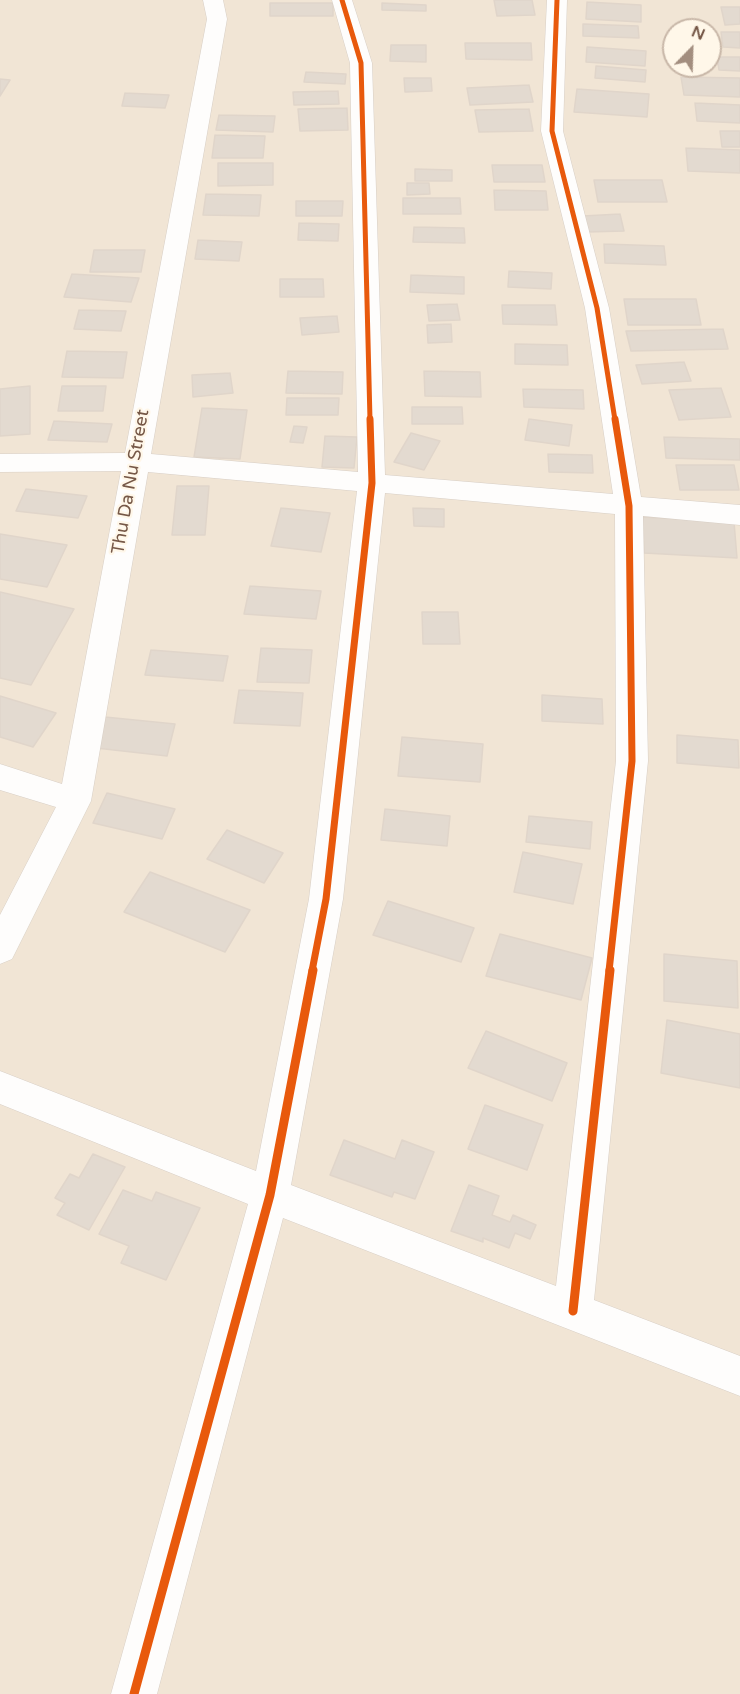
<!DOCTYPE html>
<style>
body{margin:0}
#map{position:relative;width:740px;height:1694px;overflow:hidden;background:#f7f2e8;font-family:"Varela Round",sans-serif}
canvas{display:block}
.north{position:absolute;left:662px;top:18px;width:60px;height:60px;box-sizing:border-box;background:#fff7e9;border:2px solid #c8b7a8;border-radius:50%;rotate:23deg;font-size:16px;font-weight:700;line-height:24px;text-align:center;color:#765847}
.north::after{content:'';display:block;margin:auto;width:21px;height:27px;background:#a38e7f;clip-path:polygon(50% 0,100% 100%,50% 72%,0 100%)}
</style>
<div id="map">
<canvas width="740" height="1694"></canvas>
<div class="north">N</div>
</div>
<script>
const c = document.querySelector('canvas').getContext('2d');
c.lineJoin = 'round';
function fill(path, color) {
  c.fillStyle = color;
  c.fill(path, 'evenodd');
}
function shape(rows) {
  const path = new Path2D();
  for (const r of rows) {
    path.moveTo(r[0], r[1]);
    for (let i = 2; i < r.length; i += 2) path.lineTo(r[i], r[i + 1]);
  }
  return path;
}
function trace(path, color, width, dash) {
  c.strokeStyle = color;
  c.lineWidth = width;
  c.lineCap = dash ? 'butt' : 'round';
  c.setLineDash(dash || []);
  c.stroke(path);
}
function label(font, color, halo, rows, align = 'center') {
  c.font = font + ' "Varela Round",sans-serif';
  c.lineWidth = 4.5;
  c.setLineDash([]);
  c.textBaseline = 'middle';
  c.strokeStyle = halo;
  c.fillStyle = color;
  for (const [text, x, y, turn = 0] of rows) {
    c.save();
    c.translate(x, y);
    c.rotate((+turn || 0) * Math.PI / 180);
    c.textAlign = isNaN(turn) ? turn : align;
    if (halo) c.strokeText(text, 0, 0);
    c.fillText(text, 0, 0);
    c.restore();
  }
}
fill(shape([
 [0,0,740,0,740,1694,0,1694],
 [674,30,710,30,710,66,674,66]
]), '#f1e5d5');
const building = shape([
 [494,0,532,0,535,15,497,16,494,0],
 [587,2,641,5,641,22,586,19,587,2],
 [270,3,333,3,333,16,270,16,270,3],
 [382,3,426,5,426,11,382,10,382,3],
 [721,7,740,7,740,24,725,25,721,7],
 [583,24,638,26,639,38,583,36,583,24],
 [721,32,740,32,740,48,723,47,721,32],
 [465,43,531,43,532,60,466,59,465,43],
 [391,45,426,45,426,62,390,61,391,45],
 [587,47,646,51,645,66,586,62,587,47],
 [717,57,740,57,740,71,719,70,717,57],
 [596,66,646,70,645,82,595,78,596,66],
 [306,72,346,74,345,84,304,82,306,72],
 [681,77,740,78,740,97,684,95,681,77],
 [404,78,431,78,432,91,405,92,404,78],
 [0,79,10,80,0,96,0,79],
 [529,85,533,102,470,105,467,88,529,85],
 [577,89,649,94,647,117,574,112,577,89],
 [338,91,339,104,294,105,293,92,338,91],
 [125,93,169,95,165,108,122,106,125,93],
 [695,103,740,105,740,123,697,121,695,103],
 [347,108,348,130,300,131,298,109,347,108],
 [529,109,533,131,479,132,475,110,529,109],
 [219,115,275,116,273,132,216,130,219,115],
 [720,131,740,131,740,147,722,147,720,131],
 [215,135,265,136,263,158,212,158,215,135],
 [686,148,740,150,740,173,688,171,686,148],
 [218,163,273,163,273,185,218,186,218,163],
 [492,165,542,165,545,182,494,182,492,165],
 [415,169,452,170,452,181,415,181,415,169],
 [594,180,662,180,667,202,598,202,594,180],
 [407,183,429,183,430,194,407,195,407,183],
 [494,190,546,191,548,210,495,210,494,190],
 [206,194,261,195,259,216,203,215,206,194],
 [403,198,460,198,461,214,403,214,403,198],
 [296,201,343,201,342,216,296,216,296,201],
 [620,214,624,231,587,232,583,216,620,214],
 [299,223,339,224,338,241,298,240,299,223],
 [414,227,464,228,465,243,413,242,414,227],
 [198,240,242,242,239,261,195,259,198,240],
 [604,244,664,246,666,265,605,263,604,244],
 [94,250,145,250,141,272,90,272,94,250],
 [509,271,552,273,551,289,508,287,509,271],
 [72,274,139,278,131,302,64,297,72,274],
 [411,275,464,277,464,294,410,292,411,275],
 [280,279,323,279,324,297,280,297,280,279],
 [624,299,696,299,701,325,628,325,624,299],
 [457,304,460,320,429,321,427,305,457,304],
 [502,305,555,305,557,325,503,324,502,305],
 [79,310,126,311,121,331,74,329,79,310],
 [337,316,339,332,302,335,300,318,337,316],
 [451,324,452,342,428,343,427,325,451,324],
 [723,329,728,349,631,351,626,331,723,329],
 [515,344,567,345,568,365,515,364,515,344],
 [67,351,127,352,123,378,62,377,67,351],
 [684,362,691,381,642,384,636,365,684,362],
 [288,371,343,372,342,394,286,393,288,371],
 [424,371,480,372,481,397,425,396,424,371],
 [230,373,233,393,193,397,192,375,230,373],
 [30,386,30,434,0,436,0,389,30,386],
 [62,386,106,386,103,411,58,411,62,386],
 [721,388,731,417,679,420,669,390,721,388],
 [523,389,583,390,584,409,524,407,523,389],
 [287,398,339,398,338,415,286,415,287,398],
 [412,407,462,407,463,424,412,424,412,407],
 [202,408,247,410,240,459,194,457,202,408],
 [529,419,572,425,569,446,525,440,529,419],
 [54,421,112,424,107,442,48,440,54,421],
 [294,426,307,427,303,443,290,442,294,426],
 [411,433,440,441,424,470,394,462,411,433],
 [325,436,357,437,354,468,322,467,325,436],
 [664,437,740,439,740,460,666,458,664,437],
 [548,454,592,455,593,473,549,472,548,454],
 [676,465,734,465,739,490,680,490,676,465],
 [177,486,209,486,205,535,172,535,177,486],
 [26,489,87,496,78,518,16,511,26,489],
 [281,508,330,513,321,552,271,546,281,508],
 [413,508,444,509,444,527,414,526,413,508],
 [643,517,734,522,737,558,644,553,643,517],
 [0,534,67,545,47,587,0,579,0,534],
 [250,586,321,591,316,619,244,614,250,586],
 [0,592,74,609,31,685,0,678,0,592],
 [422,612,458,612,460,644,423,644,422,612],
 [261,648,312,650,309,683,257,682,261,648],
 [151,650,228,656,223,681,145,675,151,650],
 [239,690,303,693,300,726,234,723,239,690],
 [542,695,602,699,603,724,542,721,542,695],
 [0,696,56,713,33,747,0,737,0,696],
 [105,717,175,724,167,756,96,748,105,717],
 [677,735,738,740,739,768,677,763,677,735],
 [402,737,483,744,480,782,398,776,402,737],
 [107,793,175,809,162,839,93,823,107,793],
 [385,809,450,816,447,846,381,840,385,809],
 [529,816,592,822,590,849,526,842,529,816],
 [227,830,283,853,264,883,207,859,227,830],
 [523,852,582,864,573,904,514,892,523,852],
 [150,872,250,910,225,952,124,912,150,872],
 [388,901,474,928,461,962,373,935,388,901],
 [500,934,592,958,581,1000,486,976,500,934],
 [664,954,737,961,738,1008,664,1001,664,954],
 [667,1020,740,1034,740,1088,661,1073,667,1020],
 [486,1031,567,1063,552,1101,468,1068,486,1031],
 [485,1105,543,1125,527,1170,468,1149,485,1105],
 [344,1140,395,1159,402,1140,434,1152,415,1199,394,1192,392,1197,330,1175,344,1140],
 [93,1154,125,1167,89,1230,57,1215,65,1203,55,1198,70,1174,79,1178,93,1154],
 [469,1185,499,1196,492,1215,510,1222,513,1215,536,1225,530,1239,515,1233,509,1248,483,1238,483,1242,451,1231,469,1185],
 [123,1190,152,1201,156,1192,200,1208,166,1280,121,1263,129,1246,99,1234,123,1190]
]);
fill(building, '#e3dad0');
trace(building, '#e0d5ca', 1.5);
const minor = shape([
 [203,0,223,0,227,19,151,454,358,472,350,63,332,0,352,0,372,63,385,475,613,494,585,308,541,131,547,0,567,0,563,131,609,308,641,497,740,505,740,525,643,516,648,761,594,1300,740,1356,740,1396,283,1218,157,1694,111,1694,248,1204,0,1104,0,1071,256,1171,309,899,357,491,148,472,91,801,12,959,0,964,0,915,56,807,0,790,0,764,62,784,121,471,0,472,0,454,125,453,207,19,203,0],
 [385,493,615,514,616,761,556,1286,291,1185,343,899,385,493]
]);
trace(minor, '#d8cfc6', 1);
fill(minor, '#fefdfc');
trace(shape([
 [342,0,361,63,370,420],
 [557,0,552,131,597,308,615,420]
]), '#e8590c', 5);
trace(shape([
 [312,971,326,899,372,483,370,419],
 [609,971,632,761,629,506,615,419]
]), '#e8590c', 7);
trace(shape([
 [573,1311,610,970],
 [134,1694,270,1195,313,970]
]), '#e8590c', 9);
label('18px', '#765847', '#fff7e9', [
 ["Thu Da Nu Street",131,482,-80]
]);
</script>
